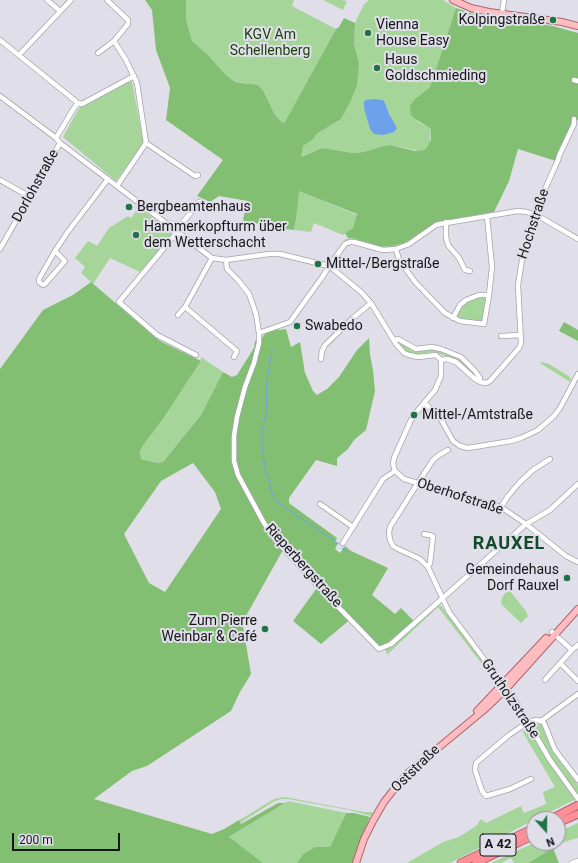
<!DOCTYPE html>
<meta charset="utf-8">
<style>
body{margin:0}
#map{position:relative;width:578px;height:863px;overflow:hidden;background:#e0dfe9;font-family:Roboto,sans-serif}
canvas{display:block}
.north{position:absolute;left:526px;top:811px;width:40px;height:40px;box-sizing:border-box;background:#e0dfe9;border:1px solid #8f8f96;border-radius:50%;rotate:159deg;font-size:11px;font-weight:700;line-height:16px;text-align:center;color:#161619}
.north::after{content:'';display:block;margin:auto;width:14px;height:18px;background:#207344;clip-path:polygon(50% 0,100% 100%,50% 72%,0 100%)}
.scale{position:absolute;left:12px;top:833px;width:108px;height:18px;box-sizing:border-box;border:2px solid #161619;border-top:0;padding-left:5px;font-size:12px;line-height:14px;white-space:nowrap;color:#161619;-webkit-text-stroke:3px #e0dfe9;paint-order:stroke}
</style>
<div id="map">
<canvas width="578" height="863"></canvas>
<div class="north">N</div>
<div class="scale">200 m</div>
</div>
<script>
const c = document.querySelector('canvas').getContext('2d');
c.lineJoin = 'round';
function fill(path, color) {
  c.fillStyle = color;
  c.fill(path, 'evenodd');
}
function shape(rows) {
  const path = new Path2D();
  for (const r of rows) {
    path.moveTo(r[0], r[1]);
    for (let i = 2; i < r.length; i += 2) path.lineTo(r[i], r[i + 1]);
  }
  return path;
}
function trace(path, color, width, dash) {
  c.strokeStyle = color;
  c.lineWidth = width;
  c.lineCap = dash ? 'butt' : 'round';
  c.setLineDash(dash || []);
  c.stroke(path);
}
function label(font, color, halo, rows, align = 'center') {
  c.font = font + ' Roboto,sans-serif';
  c.lineWidth = 4;
  c.setLineDash([]);
  c.textBaseline = 'middle';
  c.strokeStyle = halo;
  c.fillStyle = color;
  for (const [text, x, y, turn = 0] of rows) {
    c.save();
    c.translate(x, y);
    c.rotate((+turn || 0) * Math.PI / 180);
    c.textAlign = isNaN(turn) ? turn : align;
    if (halo) c.strokeText(text, 0, 0);
    c.fillText(text, 0, 0);
    c.restore();
  }
}
fill(shape([
 [186,0,294,0,292,6,336,29,285,123,283,123,275,115,263,90,246,83,235,82,226,75,207,54,192,41,186,19],
 [323,0,341,0,347,1,343,10],
 [369,0,443,0,456,8,430,87,415,99,417,121,431,129,430,143,424,150,420,151,390,145,383,146,364,152,353,153,322,148,300,157,303,146,311,141,318,133,341,119,359,63,354,44,355,23,364,4],
 [129,81,132,82,143,140,142,146,116,181,63,137,79,108],
 [298,190,357,215,353,228,343,235,314,223,311,232,294,230,296,219],
 [139,207,174,234,140,272,110,258,93,284,81,273,85,267,75,258,88,241,97,246,109,228,128,216,131,218],
 [464,216,469,216,438,222,412,241,395,247,380,247,353,239,343,241,346,239,352,238,415,237,427,227,437,222],
 [486,296,482,321,464,320,458,318,457,316,461,307,473,298],
 [397,341,412,349,431,348,459,358,479,379,477,379,458,361,435,352,418,354,417,355,409,354,403,350],
 [201,357,223,372,201,415,163,462,157,463,141,459,140,451,144,444,163,419,201,361],
 [541,362,549,364,567,375,571,378,570,382,540,363],
 [510,591,526,611,528,616,521,623,502,605,501,601,504,594],
 [436,605,441,606,474,649,486,667,485,668,438,607,389,653,388,655,385,650],
 [538,724,542,725,543,728,551,748,556,756,578,785,578,798,536,819,534,819,534,820,450,863,407,863,443,842,459,837,476,826,481,819,486,823,521,806,524,813,546,804,543,792,555,787,522,731,528,730],
 [285,797,364,812,373,812,371,816,349,810,288,799,281,799,273,802,240,823,238,821,274,799],
 [288,801,346,813,330,847,303,854,297,863,263,863,228,838],
 [578,823,578,838,564,842,528,863,514,863,511,858,501,863,491,863,534,843,558,843,558,832]
]), '#a6d59a');
fill(shape([
 [145,0,186,0,186,19,192,41,207,54,226,75,235,82,257,85,263,90,275,115,283,123,285,122,336,29,339,27,344,18,355,23,354,44,359,63,357,85,351,100,341,119,318,133,311,141,303,146,301,157,322,148,353,153,364,152,383,146,390,145,415,151,424,150,427,147,431,140,431,129,414,118,411,115,410,106,415,99,430,87,456,8,477,15,553,26,578,33,578,120,573,122,557,156,556,161,518,149,509,181,494,212,437,222,404,243,390,246,381,246,352,238,348,238,345,233,353,228,357,214,299,191,296,219,294,230,275,228,274,227,244,221,243,219,248,201,219,196,210,202,197,196,223,160,166,120,170,88,156,50,152,10],
 [91,282,160,341,201,361,163,419,144,444,140,451,141,459,157,463,163,462,201,415,223,372,232,377,237,375,254,348,255,341,261,339,265,334,278,329,279,330,286,329,291,347,300,342,305,373,313,391,317,395,327,389,339,377,357,350,369,338,370,355,373,370,375,391,366,430,354,440,348,449,337,458,337,466,316,460,289,498,289,503,337,538,335,542,338,543,335,549,340,553,345,546,351,551,388,568,372,595,395,614,401,608,414,621,386,644,380,647,352,618,321,644,293,621,319,585,284,548,246,616,243,626,251,674,240,692,231,711,147,766,132,771,94,799,212,834,224,829,239,820,241,824,278,803,285,803,229,837,263,863,0,863,0,369,43,310,73,295],
 [193,463,215,492,221,509,165,592,149,583,124,534,161,481],
 [564,322,578,330,578,341,559,331],
 [346,813,354,813,370,817,361,838,353,863,297,863,303,854,316,847,330,847],
 [553,848,559,863,528,863]
]), '#82bf73');
fill(shape([
 [374,99,383,100,385,103,389,114,397,128,394,132,383,135,374,134,370,129,364,108,364,102,366,100]
]), '#6ca2eb');
trace(shape([
 [272,350,266,387,267,409,262,430,262,447,265,467,272,494,278,502,284,507,339,544],
 [342,548,348,552]
]), '#6ca2eb', 1);
const minor = shape([
 [47,0,60,11],
 [107,0,128,20,128,24,114,41,126,60,137,83,146,143,117,186],
 [502,13,504,0],
 [0,40,78,103],
 [98,53,114,41],
 [19,55,71,0],
 [574,80,578,81],
 [0,96,56,138,60,143,212,258,226,260,269,254,280,254,329,266,333,269,361,292,371,303,396,344,404,353,409,355,418,357,436,355,441,360,441,376,435,390,414,415,410,422,394,458,393,464,395,471,404,479,501,507,526,524,566,556,578,562],
 [56,138,74,108,78,103,82,104,134,76],
 [146,143,195,176,198,175],
 [0,180,30,197],
 [446,222,446,237,448,245,459,258,465,270,470,271],
 [0,249,60,143],
 [396,249,399,260,416,283,445,313,460,321,484,324,489,295,492,267,487,216],
 [55,251,65,261,45,284,43,285,39,282,39,279,55,251,67,233,108,179],
 [226,260,227,269,238,280,249,294,256,314,259,333,259,343,254,363,245,387,237,417,234,436,234,461,238,475,264,523,274,538,316,584,379,649,391,644,526,524,550,510,578,484],
 [185,307,237,351,234,357],
 [178,315,185,307,212,258],
 [453,318,460,305,466,300,479,295,489,295],
 [259,333,290,322,323,276,329,266,345,244,350,242,354,242,383,250,396,249,409,244,436,225,440,224,518,211,527,212,540,217,578,239],
 [501,336,520,335],
 [394,340,398,339,416,349,432,347,441,349,461,357,475,371,480,378,480,382],
 [196,355,157,335,119,302,174,236,176,231,199,202],
 [321,359,322,351,325,345,353,318,371,303],
 [441,360,447,359,456,362,475,379,480,382,486,383,490,381,519,348,521,343,518,285,522,260,534,214,558,160,559,156,574,124,574,119],
 [424,403,438,414,453,441,460,446,468,448,511,441,521,438,538,430,554,416,560,408,578,374],
 [448,450,439,455,433,460,414,489,390,527,389,533,390,540,393,546,396,548,420,559,428,567,449,612,516,702,550,760,578,799],
 [320,504,353,527],
 [501,507,508,496,520,482,533,470,550,459],
 [424,534,433,536,430,563,428,567],
 [343,543,383,479,395,471],
 [552,632,572,650],
 [560,663,578,681],
 [545,680,572,650,578,645],
 [541,721,578,694],
 [531,779,510,789,486,796,482,791,475,770,476,763,509,735,528,722,536,720,541,721,544,723,555,750,578,780],
 [572,863,578,861]
]);
const major = shape([
 [453,0,471,8,489,12,562,22,578,26],
 [477,711,546,638],
 [356,863,364,839,373,821,384,802,395,788,409,772,484,710,506,689,578,609]
]);
const highway = shape([
 [551,819,578,805],
 [558,823,578,814],
 [461,863,534,828],
 [476,863,534,835]
]);
trace(minor, '#a4a3ac', 6);
trace(major, '#ad656a', 8);
trace(highway, '#ad656a', 9);
trace(minor, '#fff', 4.5);
trace(major, '#febcc0', 6);
trace(highway, '#fe8f96', 7);
for (const [x, y, r, color] of [
 [553,20,4,"#207344"],
 [368,33,4,"#207344"],
 [377,68,4,"#207344"],
 [129,207,4,"#207344"],
 [136,235,4,"#207344"],
 [318,264,4,"#207344"],
 [297,326,4,"#207344"],
 [414,415,4,"#207344"],
 [567,578,4,"#207344"],
 [265,629,4,"#207344"]
]) {
  const dot = new Path2D();
  dot.arc(x, y, r, 0, 2 * Math.PI);
  c.fillStyle = color;
  c.fill(dot);
  trace(dot, '#e0dfe9', 1.5);
}
for (const [x, y, w] of [
 [498,845,36]
]) {
  const box = new Path2D();
  box.roundRect(x - w / 2, y - 11, w, 22, 3);
  c.fillStyle = '#e0dfe9';
  c.fill(box);
  trace(box, '#161619', 1);
}
label('bold 13px', '#161619', null, [
 ["A 42",498,845]
]);
label('14px', '#161619', '#e0dfe9', [
 ["Kolpingstraße",545,20,"right"],
 ["Vienna",376,25],
 ["House Easy",376,41],
 ["Haus",385,60],
 ["Goldschmieding",385,76],
 ["Bergbeamtenhaus",137,207],
 ["Hammerkopfturm über",144,227],
 ["dem Wetterschacht",144,243],
 ["Mittel-/Bergstraße",326,264],
 ["Swabedo",305,326],
 ["Mittel-/Amtstraße",422,415],
 ["Gemeindehaus",559,570,"right"],
 ["Dorf Rauxel",559,586,"right"],
 ["Zum Pierre",257,621,"right"],
 ["Weinbar & Café",257,637,"right"]
], 'left');
label('14px', '#183f0b', '#e0dfe9', [
 ["KGV Am",270,35],
 ["Schellenberg",270,51]
]);
label('14px', '#161619', '#e0dfe9', [
 ["Dorlohstraße",36,186,-61],
 ["Hochstraße",534,224,-72],
 ["Oberhofstraße",460,497,18],
 ["Rieperbergstraße",303,566,48],
 ["Grutholzstraße",510,699,56],
 ["Oststraße",416,769,-44]
]);
c.letterSpacing = '1px';
label('bold 18px', '#124a2a', '#e0dfe9', [
 ["RAUXEL",509,544]
]);
c.letterSpacing = '0px';
</script>
